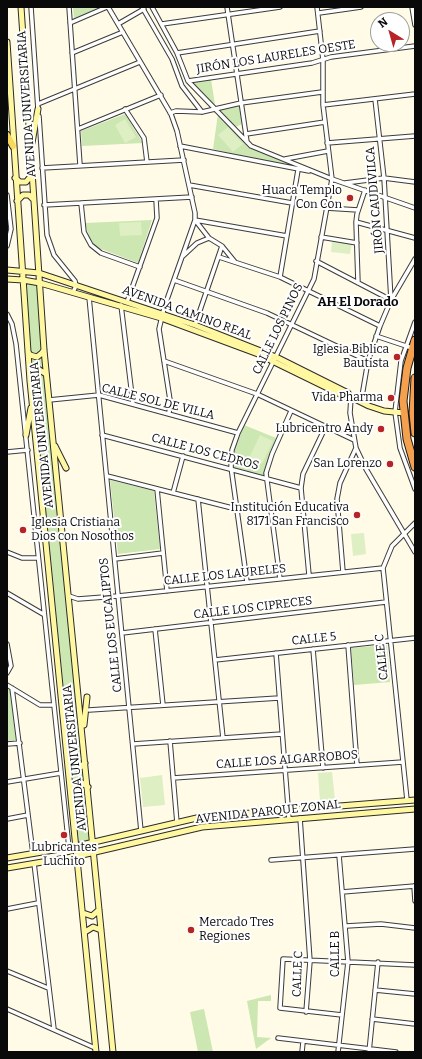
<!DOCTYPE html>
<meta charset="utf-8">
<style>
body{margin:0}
#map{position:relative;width:422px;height:1059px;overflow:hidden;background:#fffbe6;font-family:Bitter,serif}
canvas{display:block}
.frame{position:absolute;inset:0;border:8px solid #090909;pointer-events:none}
.north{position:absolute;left:370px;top:12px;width:40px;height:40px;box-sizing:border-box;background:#fff;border:1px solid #9d9d9d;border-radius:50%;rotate:323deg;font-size:11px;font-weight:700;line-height:16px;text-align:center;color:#090909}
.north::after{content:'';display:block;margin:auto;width:14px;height:18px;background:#b72426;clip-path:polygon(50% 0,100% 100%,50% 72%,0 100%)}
</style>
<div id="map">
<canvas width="422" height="1059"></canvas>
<div class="frame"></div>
<div class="north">N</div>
</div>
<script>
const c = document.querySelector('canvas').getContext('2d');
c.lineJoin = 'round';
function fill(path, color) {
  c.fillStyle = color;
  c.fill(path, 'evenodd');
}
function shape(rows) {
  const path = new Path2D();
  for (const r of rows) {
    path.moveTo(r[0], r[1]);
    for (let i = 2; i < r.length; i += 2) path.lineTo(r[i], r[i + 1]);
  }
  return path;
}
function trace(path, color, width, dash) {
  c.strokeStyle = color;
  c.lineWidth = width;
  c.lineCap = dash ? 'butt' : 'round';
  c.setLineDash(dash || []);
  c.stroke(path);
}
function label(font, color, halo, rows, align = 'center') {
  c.font = font + ' Bitter,serif';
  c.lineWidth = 4;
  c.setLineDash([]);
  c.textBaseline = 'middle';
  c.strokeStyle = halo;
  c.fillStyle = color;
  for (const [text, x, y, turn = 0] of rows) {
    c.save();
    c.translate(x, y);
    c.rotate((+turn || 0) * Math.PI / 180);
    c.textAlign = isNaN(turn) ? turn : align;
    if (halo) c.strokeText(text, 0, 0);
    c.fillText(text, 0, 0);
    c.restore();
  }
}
fill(shape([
 [73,7,102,7,74,19],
 [211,79,215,105,193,83],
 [239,105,242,124,236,127,219,109],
 [125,114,143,143,82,146,81,131],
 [218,114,248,147,293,165,284,166,213,149],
 [152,220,138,263,96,247,89,238,85,223],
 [26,283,38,286,91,841,79,843,32,378],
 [244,425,276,438,264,476,233,468,235,450],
 [110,480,154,491,160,549,118,554],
 [387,645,390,682,354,685,351,648],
 [7,688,10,689,16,740,7,741],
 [271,995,271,1001,258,1001,257,1037,271,1038,256,1049,247,1001],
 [204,1009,213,1052,198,1052,190,1012]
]), '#cce7b1');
fill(shape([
 [125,119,136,137,125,143,115,125],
 [228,127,243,144,233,152,218,135],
 [141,222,142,235,120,236,119,223],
 [332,241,352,243,350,254,331,252],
 [260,435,273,441,262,464,249,458],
 [364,533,366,554,353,556,351,534],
 [332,772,335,800,320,801,318,773],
 [162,775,165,805,143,807,140,778]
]), '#deefc3');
const street = shape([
 [31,7,38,110],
 [69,7,80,165],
 [108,7,171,114,177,131,195,213,195,220,164,308,159,329,170,400,169,414],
 [142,7,172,59,182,86,202,112],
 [152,7,177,53,188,81,251,146,332,179,415,208],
 [227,7,247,142],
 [412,7,415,25],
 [319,13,361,7],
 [70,23,107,7],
 [118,24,144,9],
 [162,24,280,7],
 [72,53,123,32],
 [177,53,320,31],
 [188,81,312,63,331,57,415,46],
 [38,104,140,62],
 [323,105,415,94],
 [125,109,144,138,147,162],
 [170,113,176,111,202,112,241,103,322,92],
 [39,116,47,235,54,255,75,281,76,286,73,292],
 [78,129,161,95],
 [246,134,325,122],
 [327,143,415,136],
 [180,146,309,171],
 [285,159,328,151],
 [42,168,184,160],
 [345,183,384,178,415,182],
 [189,185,292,203],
 [7,195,11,229,7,246],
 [81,203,84,232,91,245,101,253,140,267],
 [44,205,192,197],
 [326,208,358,210],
 [195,220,287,236],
 [195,220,209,238],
 [356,222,415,238],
 [321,237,357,243],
 [183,256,197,243,209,238,222,246,235,262],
 [219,257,280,277,380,326],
 [316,261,391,300,384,178,375,99],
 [280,277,298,170],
 [174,280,267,313,368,361],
 [358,283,356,222,357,214,365,190],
 [89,297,141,831],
 [127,302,157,218,156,199],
 [121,305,133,404],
 [7,314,12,324,16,344,69,848],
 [415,322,401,361,395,412,400,448,415,489],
 [195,325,222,246],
 [376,336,412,348],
 [164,361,257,394,354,440],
 [351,397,350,413,356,448,366,469,415,552],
 [49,400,99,395,238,433],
 [361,402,368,361,380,326,391,300,415,259],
 [102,435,301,488],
 [7,452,28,450],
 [107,476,236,509],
 [157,489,167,591],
 [173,493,183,456],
 [198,499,223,738],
 [7,552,22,558,38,558],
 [115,559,163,553],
 [343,572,337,499,340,483,356,448],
 [309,575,301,488,303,474,325,428],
 [280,579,266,473,272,454,291,411],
 [247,582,231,467,232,450,238,433,314,279,332,179,323,105,323,60,317,7],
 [7,593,43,614],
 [69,596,78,599,118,596,383,568],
 [155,629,163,705],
 [122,633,386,602],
 [7,644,11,666,7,673],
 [348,645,357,765],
 [313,649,323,768],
 [276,653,289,819],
 [215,660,415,638],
 [7,685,40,705,53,705],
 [12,688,33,854],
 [89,710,279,698],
 [170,741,177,823],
 [7,744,20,743],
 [133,744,282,734],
 [173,778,403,762],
 [7,782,61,773],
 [407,800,383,568,392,546,415,523],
 [300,818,310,961,306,1012],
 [7,819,28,815],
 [271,860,415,849],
 [34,863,54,1029],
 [414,886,415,901],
 [342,892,415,886],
 [7,909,38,903],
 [346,926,381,924,415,928],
 [7,971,48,988],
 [375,990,415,994],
 [7,1009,95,1048],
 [342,1015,280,1008,283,959,415,965],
 [372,1019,415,1024],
 [278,1038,396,1052],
 [302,1052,303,1042],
 [338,1052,348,962,339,855],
 [369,1052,378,962]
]);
const secondary = shape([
 [21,7,44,350,113,1052],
 [7,42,30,381,96,1052],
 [32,143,38,109],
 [15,178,20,182,26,182,31,176],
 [17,201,23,195,29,195,33,199],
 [7,270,39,273,195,325,276,357,348,393,351,397,369,406,384,411,404,413],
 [7,279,23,280,40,283,161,318,258,354,346,397,351,397],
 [28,352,30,355,37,357,42,353,44,350],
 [30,375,32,372,38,369,46,374],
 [26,435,31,408],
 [55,446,66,468],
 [84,725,87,697],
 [69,765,78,769,85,763],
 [71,787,79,781,88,787],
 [7,858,77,846,201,817,415,800],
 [7,868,78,856,202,827,415,809],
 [83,913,92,916,99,910],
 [85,932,93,927,101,930]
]);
const primary = shape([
 [7,135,13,146]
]);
const highway = shape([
 [415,340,407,368,403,401,407,439,415,467],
 [415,378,413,413,415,433]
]);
trace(street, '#3c3c3c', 5.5);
trace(secondary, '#2b2b2b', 7);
trace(primary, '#1a1a1a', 8);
trace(highway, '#1a1a1a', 9);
trace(street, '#fff', 3.5);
trace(secondary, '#fff8a1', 5);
trace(primary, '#f8d85d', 6);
trace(highway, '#f4a04f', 7);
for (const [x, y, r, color] of [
 [350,198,4,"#b72426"],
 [397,357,4,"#b72426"],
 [391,398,4,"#b72426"],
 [381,429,4,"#b72426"],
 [390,464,4,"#b72426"],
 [357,515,4,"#b72426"],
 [23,530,4,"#b72426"],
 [64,835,4,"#b72426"],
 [191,930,4,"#b72426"]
]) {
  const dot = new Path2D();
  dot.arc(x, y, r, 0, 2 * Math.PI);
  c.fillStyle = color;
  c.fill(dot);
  trace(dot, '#fff', 1.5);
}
label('12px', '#090909', '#fff', [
 ["JIRÓN LOS LAURELES OESTE",276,57,-9],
 ["AVENIDA UNIVERSITARIA",27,104,-94],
 ["JIRÓN CAUDIVILCA",375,200,-95],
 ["AVENIDA CAMINO REAL",187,313,20],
 ["CALLE LOS PINOS",278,329,-64],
 ["CALLE SOL DE VILLA",158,402,14],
 ["AVENIDA UNIVERSITARIA",42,435,-96],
 ["CALLE LOS CEDROS",205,452,15],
 ["CALLE LOS LAURELES",225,575,-6],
 ["CALLE LOS CIPRECES",253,608,-7],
 ["CALLE LOS EUCALIPTOS",111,625,-96],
 ["CALLE 5",314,639,-6],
 ["CALLE C",382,657,-96],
 ["AVENIDA UNIVERSITARIA",75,758,-96],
 ["CALLE LOS ALGARROBOS",287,760,-4],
 ["AVENIDA PARQUE ZONAL",268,812,-6],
 ["CALLE B",336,954,-90],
 ["CALLE C",298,974,-88]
]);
label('12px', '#090909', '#fff', [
 ["Huaca Templo",342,191],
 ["Con Con",342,205],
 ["Iglesia Biblica",389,350],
 ["Bautista",389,364],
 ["Vida Pharma",383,398],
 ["Lubricentro Andy",373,429],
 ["San Lorenzo",382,464],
 ["Institución Educativa",349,508],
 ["8171 San Francisco",349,522],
 ["Iglesia Cristiana",31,523,"left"],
 ["Dios con Nosothos",31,537,"left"],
 ["Lubricantes",64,848,"center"],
 ["Luchito",64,862,"center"],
 ["Mercado Tres",199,923,"left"],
 ["Regiones",199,937,"left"]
], 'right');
label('bold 13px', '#090909', '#fff', [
 ["AH El Dorado",358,302]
]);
</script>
